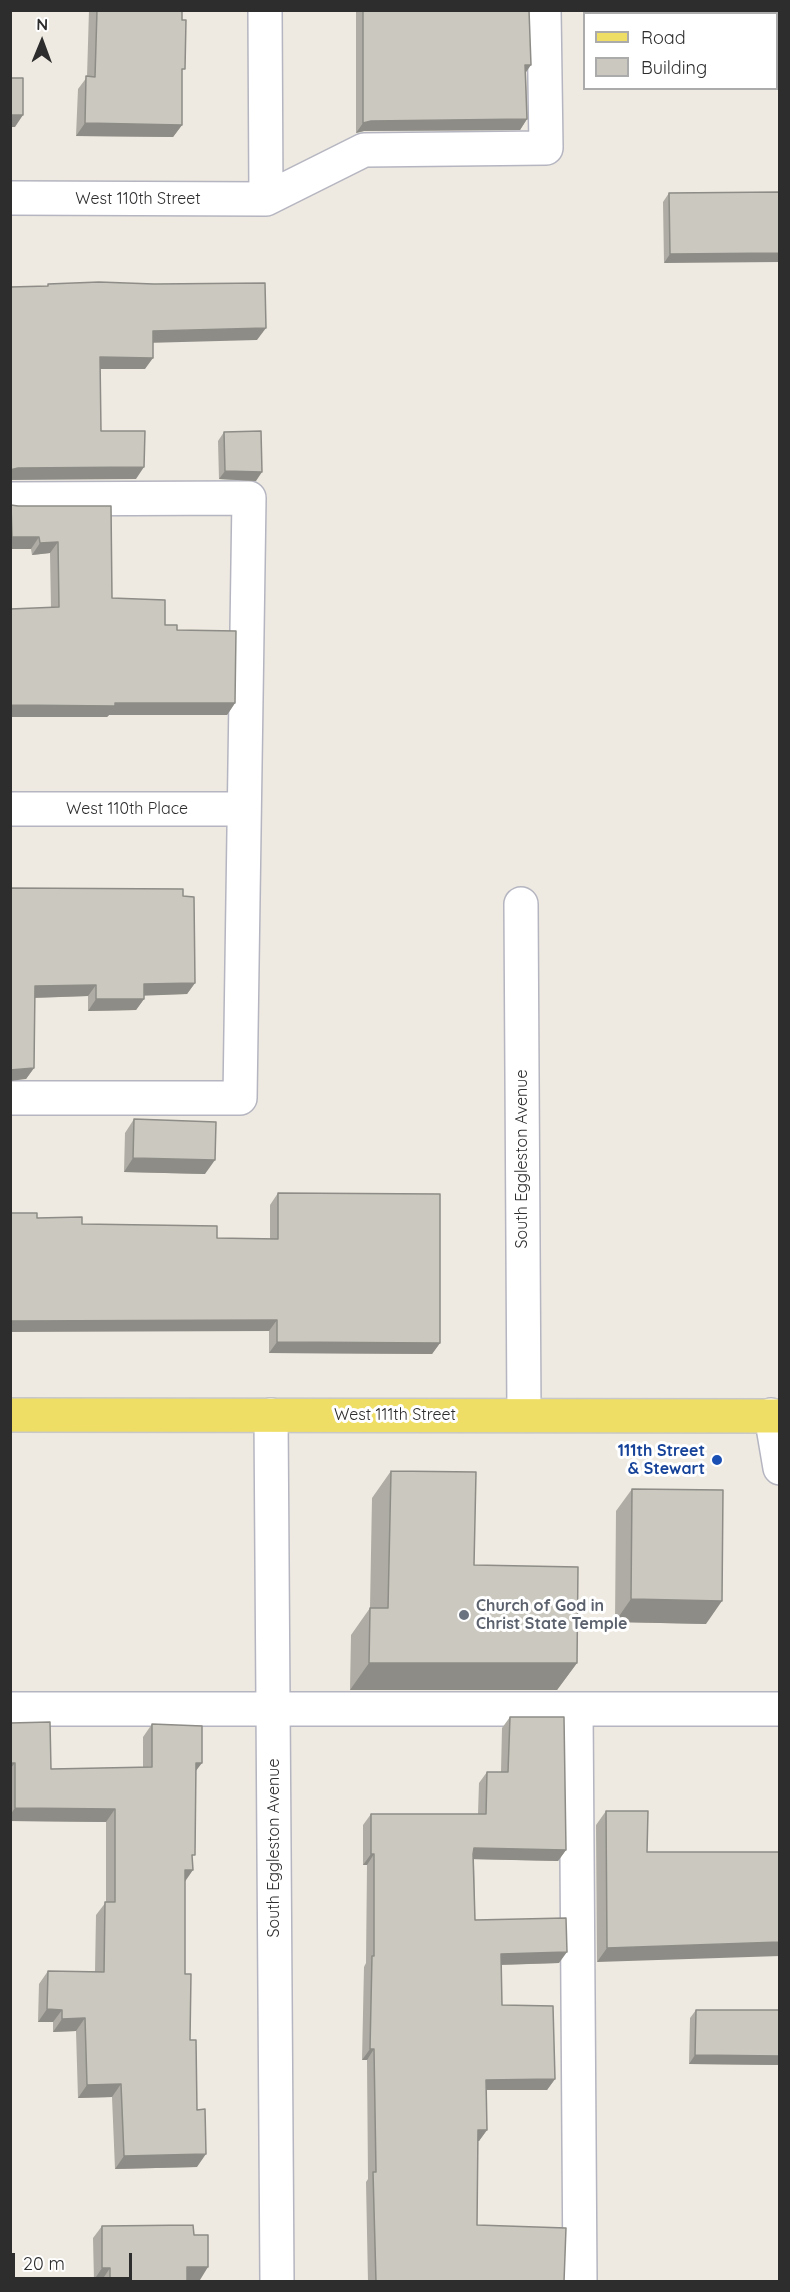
<!DOCTYPE html>
<style>
body{margin:0}
#map{position:relative;width:790px;height:2292px;overflow:hidden;background:#eeeae1;font-family:Quicksand,sans-serif}
canvas{display:block}
.frame{position:absolute;inset:0;border:12px solid #2d2d2d;pointer-events:none}
.legend{position:absolute;left:583px;top:12px;width:195px;height:78px;box-sizing:border-box;background:#fff;border:2px solid #ababab;margin:0;padding:8px 10px;list-style:none;font-size:18px;color:#2d2d2d}
.legend li{display:flex;align-items:center;gap:12px;height:30px}
.legend b{width:30px;border:2px solid #ababab}
.north{position:absolute;left:12px;top:12px;width:60px;height:60px;-webkit-text-stroke:4px #fff;paint-order:stroke;rotate:1deg;font-size:16px;font-weight:700;line-height:24px;text-align:center;color:#2d2d2d}
.north::after{content:'';display:block;margin:auto;width:21px;height:27px;background:#2d2d2d;clip-path:polygon(50% 0,100% 100%,50% 72%,0 100%)}
.scale{position:absolute;left:12px;top:2253px;width:120px;height:27px;box-sizing:border-box;border:3px solid #2d2d2d;border-top:0;padding-left:8px;font-size:18px;line-height:21px;white-space:nowrap;color:#2d2d2d;-webkit-text-stroke:4px #fff;paint-order:stroke}
</style>
<div id="map">
<canvas width="790" height="2292"></canvas>
<div class="frame"></div>
<ul class="legend">
<li><b style="height:8px;background:#efde65"></b>Road</li>
<li><b style="height:16px;background:#cac8bf"></b>Building</li>
</ul>
<div class="north">N</div>
<div class="scale">20 m</div>
</div>
<script>
const c = document.querySelector('canvas').getContext('2d');
c.lineJoin = 'round';
function shape(rows) {
  const path = new Path2D();
  for (const r of rows) {
    path.moveTo(r[0], r[1]);
    for (let i = 2; i < r.length; i += 2) path.lineTo(r[i], r[i + 1]);
  }
  return path;
}
function trace(path, color, width, dash) {
  c.strokeStyle = color;
  c.lineWidth = width;
  c.lineCap = dash ? 'butt' : 'round';
  c.setLineDash(dash || []);
  c.stroke(path);
}
function fill(path, color) {
  c.fillStyle = color;
  c.fill(path, 'evenodd');
}
function label(font, color, halo, rows, align = 'center') {
  c.font = font + ' Quicksand,sans-serif';
  c.lineWidth = 6;
  c.setLineDash([]);
  c.textBaseline = 'middle';
  c.strokeStyle = halo;
  c.fillStyle = color;
  for (const [text, x, y, turn = 0] of rows) {
    c.save();
    c.translate(x, y);
    c.rotate((+turn || 0) * Math.PI / 180);
    c.textAlign = isNaN(turn) ? turn : align;
    if (halo) c.strokeText(text, 0, 0);
    c.fillText(text, 0, 0);
    c.restore();
  }
}
const minor = shape([
 [265,10,266,199],
 [10,198,266,199,364,150,546,148,544,10],
 [10,499,249,498,240,1098,10,1098],
 [10,809,244,809],
 [521,904,524,1415],
 [271,1415,277,2282],
 [771,1415,780,1468],
 [10,1709,780,1709],
 [576,1709,580,2282]
]);
const major = shape([
 [10,1415,780,1416]
]);
trace(minor, '#b4b5c0', 36);
trace(major, '#c8c8c8', 36);
trace(minor, '#fff', 33);
trace(major, '#efde65', 33);
fill(shape([
 [89,10,182,10,182,125,173,137,76,136,78,89,87,77],
 [356,10,529,10,526,73,527,119,520,130,364,131,356,133],
 [780,192,664,263,663,202,669,193],
 [224,432,256,481,219,479,218,441],
 [10,505,18,506,111,506,112,598,177,630,235,703,227,715,109,715,107,717,51,608,50,553,32,555,31,549,10,549],
 [10,888,183,896,195,983,187,994,144,995,144,999,136,1010,88,1011,88,996,35,998,34,1068,26,1079],
 [134,1119,205,1174,124,1172,125,1133],
 [278,1193,440,1343,432,1354,269,1353,269,1331,37,1218,82,1224,217,1238,270,1239,270,1205],
 [391,1471,474,1565,577,1663,557,1690,350,1690,351,1635,370,1608,372,1498],
 [632,1489,706,1624,615,1622,616,1511],
 [510,1717,566,1850,558,1861,474,1859,475,1920,559,1963,501,1965,502,2005,555,2079,547,2090,486,2090,487,2130,479,2141,478,2141,477,2225,564,2282,368,2282,366,2182,368,2179,367,2060,362,2060,364,1967,366,1963,367,1865,363,1865,363,1825,371,1814,478,1814,479,1783,487,1772,501,1772,502,1728],
 [10,1723,51,1769,143,1767,143,1737,152,1724,196,1771,192,1860,185,1881,185,1974,190,2040,197,2167,115,2169,112,2097,78,2098,76,2031,53,2032,53,2022,38,2022,39,1984,48,1971,95,1972,96,1915,106,1902,106,1822,10,1821],
 [606,1811,647,1852,780,1852,597,1962,596,1825],
 [696,2010,780,2010,780,2065,689,2064,690,2018],
 [102,2226,200,2280,187,2280,187,2282,102,2282,102,2280,94,2280,93,2238]
]), '#aeaca4');
fill(shape([
 [525,65,531,65,524,75],
 [10,115,23,115,15,127,10,127],
 [527,119,520,130,364,131,356,133,363,123,371,121],
 [85,123,182,125,173,137,76,136],
 [780,253,780,262,664,263,670,254],
 [266,328,257,340,145,343,153,331],
 [100,357,153,358,145,369,92,369],
 [144,467,136,479,10,480,10,470,18,468],
 [225,471,262,472,256,481,219,479],
 [12,537,39,537,31,549,10,549,10,539],
 [58,542,50,553,32,555,40,543],
 [115,703,235,703,227,715,109,715,107,717,10,717,10,705],
 [195,983,187,994,136,996,144,984],
 [96,985,88,996,27,998,35,986],
 [96,999,144,999,136,1010,88,1011],
 [34,1068,26,1079,10,1081,10,1070],
 [133,1158,215,1160,205,1174,124,1172],
 [277,1320,269,1331,10,1332,10,1321],
 [277,1342,440,1343,432,1354,269,1353],
 [631,1599,722,1601,706,1624,615,1622],
 [369,1663,577,1663,557,1690,350,1690],
 [10,1763,15,1763,10,1769],
 [196,1763,202,1763,192,1776],
 [15,1808,115,1809,106,1822,10,1821,10,1815],
 [474,1848,566,1850,558,1861,466,1859],
 [371,1854,374,1854,367,1865,363,1865],
 [185,1870,193,1870,184,1883],
 [780,1942,780,1956,597,1962,607,1948],
 [567,1952,559,1963,494,1965,501,1954],
 [47,2009,62,2010,53,2022,38,2022],
 [85,2018,76,2031,53,2032,62,2019],
 [370,2049,374,2049,367,2060,362,2060],
 [695,2055,780,2056,780,2065,689,2064],
 [555,2079,547,2090,478,2090,486,2080],
 [121,2084,112,2097,78,2098,87,2085],
 [478,2130,487,2130,479,2141,470,2141],
 [206,2154,197,2167,115,2169,124,2156],
 [187,2267,208,2267,200,2280,178,2280],
 [102,2268,110,2268,102,2280,94,2280]
]), '#8d8c86');
const building = shape([
 [97,10,182,10,182,20,186,20,185,69,182,69,182,125,85,123,86,76,95,77,97,10],
 [363,10,529,10,531,65,525,65,527,119,371,121,363,123,363,10],
 [10,78,23,78,23,115,10,115,10,78],
 [780,192,780,253,670,254,669,193,780,192],
 [99,282,154,284,265,283,266,328,153,331,153,358,100,357,101,431,145,431,144,467,18,468,10,470,10,287,48,286,48,284,99,282],
 [261,431,262,472,225,471,224,432,261,431],
 [11,505,18,506,111,506,112,598,165,600,165,625,177,625,177,630,236,631,235,703,115,703,115,706,10,705,10,609,59,607,58,542,40,543,39,537,12,537,11,505],
 [10,888,183,889,183,896,194,897,195,983,144,984,144,999,96,999,96,985,35,986,34,1068,10,1070,10,888],
 [134,1119,216,1122,215,1160,133,1158,134,1119],
 [278,1193,440,1194,440,1343,277,1342,277,1320,10,1321,10,1213,37,1213,37,1218,82,1217,82,1224,217,1226,217,1238,278,1239,278,1193],
 [391,1471,476,1472,474,1565,578,1567,577,1663,369,1663,370,1608,388,1608,391,1471],
 [632,1489,723,1490,722,1601,631,1599,632,1489],
 [510,1717,564,1717,566,1850,474,1848,473,1854,475,1920,566,1918,567,1952,501,1954,502,2005,553,2006,555,2079,486,2080,487,2130,478,2130,477,2225,566,2228,564,2282,376,2282,373,2172,376,2172,374,2049,370,2049,372,1956,374,1956,374,1854,371,1854,371,1814,486,1814,487,1772,508,1772,510,1717],
 [50,1722,51,1769,152,1767,152,1724,202,1726,202,1763,196,1763,195,1855,192,1855,193,1870,185,1870,185,1974,191,1974,190,2040,196,2040,197,2110,205,2109,206,2154,124,2156,121,2084,87,2085,85,2018,62,2019,62,2010,47,2009,48,1971,104,1972,105,1902,115,1902,115,1809,15,1808,15,1763,10,1763,10,1723,50,1722],
 [606,1811,648,1811,647,1852,780,1852,780,1942,607,1948,606,1811],
 [696,2010,780,2010,780,2056,695,2055,696,2010],
 [193,2225,194,2235,208,2235,208,2267,187,2267,187,2282,110,2282,110,2268,102,2268,102,2226,193,2225]
]);
fill(building, '#cac8bf');
trace(building, '#8d8c86', 1.5);
for (const [x, y, r, color] of [
 [717,1460,6,"#1a4fb4"],
 [464,1615,6,"#6b7280"]
]) {
  const dot = new Path2D();
  dot.arc(x, y, r, 0, 2 * Math.PI);
  c.fillStyle = color;
  c.fill(dot);
  trace(dot, '#fff', 2);
}
label('16px', '#2d2d2d', '#fff', [
 ["West 110th Street",138,199],
 ["West 110th Place",127,809],
 ["South Eggleston Avenue",522,1159,-90],
 ["West 111th Street",395,1415],
 ["South Eggleston Avenue",274,1848,-90]
]);
label('bold 16px', '#164399', '#fff', [
 ["111th Street",705,1451],
 ["& Stewart",705,1469]
], 'right');
label('bold 16px', '#5b616d', '#fff', [
 ["Church of God in",476,1606],
 ["Christ State Temple",476,1624]
], 'left');
</script>
